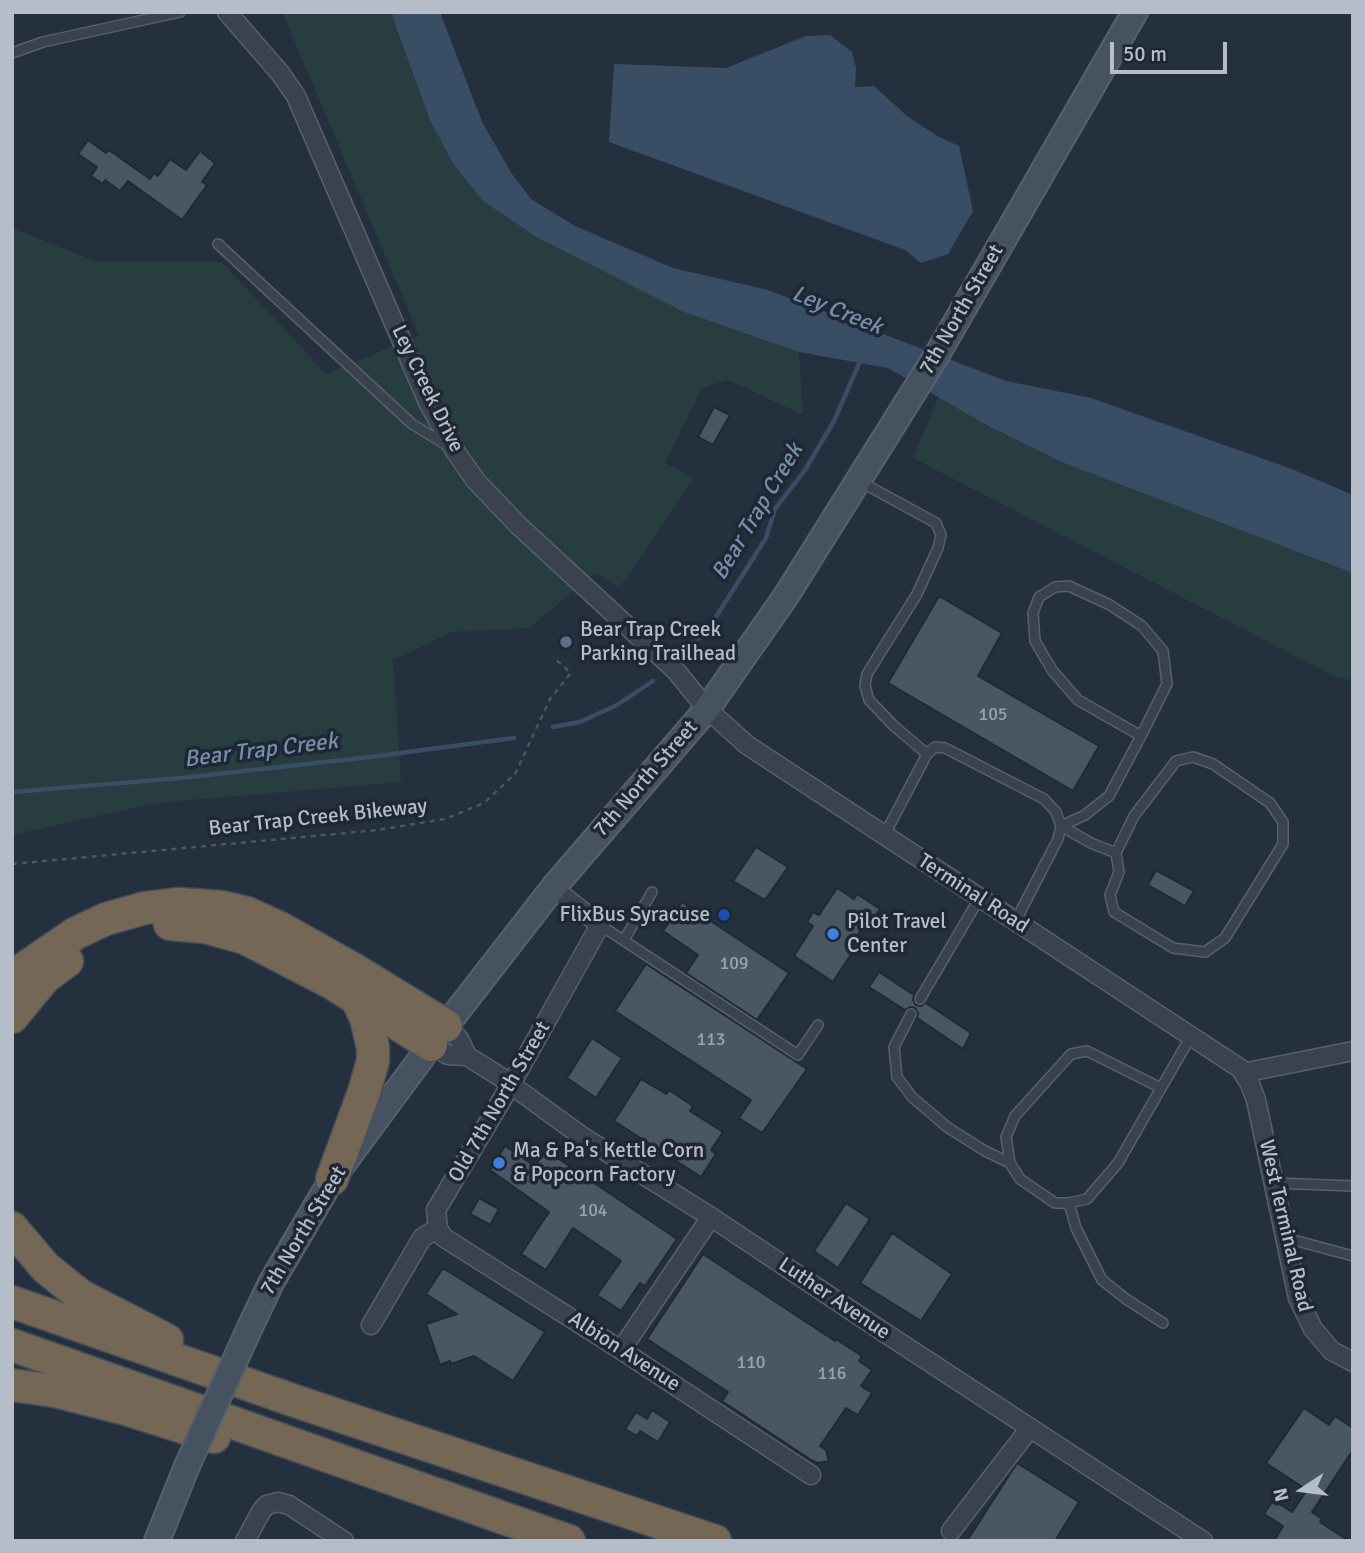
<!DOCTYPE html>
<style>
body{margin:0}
#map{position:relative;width:1365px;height:1553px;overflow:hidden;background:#25303e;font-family:Signika,sans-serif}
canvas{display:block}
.frame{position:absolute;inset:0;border:14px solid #b5bdc9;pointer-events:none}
.north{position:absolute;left:1267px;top:1455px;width:70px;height:70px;-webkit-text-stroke:5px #1e2733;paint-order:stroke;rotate:257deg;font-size:19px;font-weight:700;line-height:28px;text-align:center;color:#b5bdc9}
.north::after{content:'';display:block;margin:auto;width:24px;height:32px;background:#b5bdc9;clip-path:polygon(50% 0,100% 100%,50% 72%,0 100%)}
.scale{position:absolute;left:1110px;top:42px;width:117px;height:32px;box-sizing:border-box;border:4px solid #b5bdc9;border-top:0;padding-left:9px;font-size:21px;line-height:24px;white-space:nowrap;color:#b5bdc9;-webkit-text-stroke:5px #1e2733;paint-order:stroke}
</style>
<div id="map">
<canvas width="1365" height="1553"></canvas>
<div class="frame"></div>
<div class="north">N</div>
<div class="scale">50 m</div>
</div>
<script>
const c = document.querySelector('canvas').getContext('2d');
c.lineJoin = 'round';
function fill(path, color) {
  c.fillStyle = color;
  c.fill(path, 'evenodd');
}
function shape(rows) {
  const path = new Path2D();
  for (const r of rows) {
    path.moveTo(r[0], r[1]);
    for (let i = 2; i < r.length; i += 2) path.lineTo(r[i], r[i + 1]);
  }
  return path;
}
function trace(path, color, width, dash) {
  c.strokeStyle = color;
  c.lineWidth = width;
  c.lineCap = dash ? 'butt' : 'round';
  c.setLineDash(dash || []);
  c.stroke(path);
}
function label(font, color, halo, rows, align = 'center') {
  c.font = font + ' Signika,sans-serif';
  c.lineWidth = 7;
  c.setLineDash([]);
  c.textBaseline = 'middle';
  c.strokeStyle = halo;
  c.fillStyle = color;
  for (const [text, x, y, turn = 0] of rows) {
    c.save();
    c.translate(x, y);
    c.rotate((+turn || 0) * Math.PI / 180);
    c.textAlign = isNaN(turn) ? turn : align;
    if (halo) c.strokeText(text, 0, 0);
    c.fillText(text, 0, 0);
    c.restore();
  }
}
fill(shape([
 [282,12,392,12,395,26,430,120,538,238,684,312,799,352,803,415,728,380,702,388,665,463,694,478,620,587,595,573,529,628,452,632,393,660,401,782,157,803,12,835,12,228,97,262,222,262,326,374,419,335],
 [943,386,990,427,1064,463,1353,573,1353,681,1334,676,913,458]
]), '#273d3f');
fill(shape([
 [392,12,440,12,482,122,512,174,531,199,575,226,673,268,768,290,1006,381,1091,398,1292,469,1353,495,1353,573,1064,463,990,427,888,368,799,352,684,312,538,238,483,201,454,165,430,120,395,25],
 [830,35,852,52,856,68,855,87,874,86,908,117,939,137,959,146,973,211,948,254,921,263,905,250,609,142,614,64,726,68,806,36]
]), '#394d65');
trace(shape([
 [683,652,707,631,766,538,775,509,805,470,834,421,861,359],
 [553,727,580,722,617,705,653,681],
 [12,792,181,778,370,757,514,738]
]), '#394d65', 4.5);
const building = shape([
 [88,140,106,153,109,150,150,179,154,173,158,176,170,159,186,170,200,151,215,163,202,182,207,185,182,220,128,181,120,191,105,180,103,184,91,176,97,167,78,154,88,140],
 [714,407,730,415,713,445,698,437,714,407],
 [939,596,1002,633,978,676,1099,746,1073,791,888,683,939,596],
 [756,847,788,867,765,900,733,881,756,847],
 [1156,870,1194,891,1185,906,1148,885,1156,870],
 [837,888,854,899,857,894,880,909,870,925,866,922,853,942,857,945,833,982,794,956,813,926,807,922,813,912,819,915,837,888],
 [682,902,789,973,757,1020,686,973,698,955,663,931,682,902],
 [646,964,807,1069,762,1133,739,1118,751,1100,615,1011,646,964],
 [879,972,914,995,913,1000,916,1005,921,1006,926,1003,971,1033,963,1049,917,1018,918,1013,915,1008,910,1007,905,1010,869,987,879,972],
 [592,1038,622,1058,596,1098,567,1078,592,1038],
 [641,1079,666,1094,669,1090,693,1106,690,1111,723,1132,711,1150,716,1154,701,1177,614,1121,641,1079],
 [505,1146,535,1166,547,1148,557,1155,556,1157,677,1239,645,1286,640,1283,621,1311,597,1295,621,1261,573,1228,546,1270,521,1254,549,1212,490,1170,505,1146],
 [479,1198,499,1209,490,1225,470,1214,479,1198],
 [846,1203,870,1219,838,1268,814,1251,846,1203],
 [892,1233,952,1274,921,1321,860,1283,892,1233],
 [703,1254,835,1341,836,1339,862,1356,859,1361,872,1370,861,1386,872,1393,858,1415,846,1408,820,1446,826,1450,829,1461,818,1463,811,1460,722,1401,728,1392,647,1339,703,1254],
 [443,1268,545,1332,513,1381,474,1356,451,1364,450,1361,440,1365,426,1324,457,1314,426,1294,443,1268],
 [1304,1408,1329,1425,1335,1416,1353,1428,1353,1450,1312,1512,1322,1519,1320,1522,1349,1541,1274,1541,1283,1526,1264,1514,1272,1502,1277,1505,1278,1503,1292,1512,1307,1490,1266,1463,1304,1408],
 [652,1410,670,1422,658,1442,640,1431,637,1436,625,1429,636,1412,647,1419,652,1410],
 [1017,1463,1079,1502,1055,1541,967,1541,1017,1463]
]);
fill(building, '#495664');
trace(building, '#202935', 2);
const lane = shape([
 [12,53,43,42,180,12],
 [218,244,412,424,448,446],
 [859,481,936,523,941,535,938,548,917,594,867,674,865,686,869,700,894,726,927,754],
 [1061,826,1091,843,1116,853,1119,872,1110,895,1114,912,1173,948,1205,952,1225,938,1283,844,1283,822,1270,803,1213,764,1193,757,1176,761,1134,816,1116,853],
 [1061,826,1085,815,1109,796,1141,736,1167,684,1163,651,1142,626,1110,605,1069,586,1055,587,1039,597,1033,613,1035,641,1052,670,1078,700,1141,736],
 [884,836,927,754,935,747,945,748,1044,799,1056,812,1061,826,1058,839,1015,922],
 [600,925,798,1055,818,1025],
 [624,940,652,892],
 [920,999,979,899],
 [911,1014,894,1047,897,1077,912,1097,947,1127,985,1151,1010,1163],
 [1161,1088,1087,1051,1071,1054,1015,1116,1006,1137,1010,1163,1020,1179,1055,1203,1069,1203,1087,1199,1118,1163,1191,1036],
 [1274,1183,1353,1186],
 [1069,1203,1076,1228,1102,1280,1126,1299,1163,1323],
 [1286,1238,1353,1256]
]);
const street = shape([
 [227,12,280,73,296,96,428,402,455,451,476,481,519,526,676,671,707,709,747,745,1241,1069,1250,1084,1256,1100,1298,1298,1313,1329,1332,1351,1353,1362],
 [553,888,600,925,510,1086,436,1210,438,1228,443,1237,621,1350,811,1475],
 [446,1026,459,1039,467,1056],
 [431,1045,448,1055,467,1056,499,1076,583,1137,711,1217,882,1331,1203,1541],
 [1243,1073,1353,1051],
 [371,1325,422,1238,438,1228],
 [621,1350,711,1217],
 [951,1531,1030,1428],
 [245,1541,262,1510,267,1505,278,1502,289,1505,344,1541]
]);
const secondary = shape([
 [251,1325,271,1283,332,1179,431,1045,553,888,707,709,786,596,938,353,1135,12],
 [157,1541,187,1466]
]);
const highway = shape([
 [170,924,205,927,245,938,330,982,431,1045],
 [12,977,76,933,106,919,145,908,178,904,222,907,247,913,280,928,353,969,446,1026],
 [12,1017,45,977,67,961],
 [332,1179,364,1092,373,1061,373,1048,366,1018,357,999],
 [12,1228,46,1268,81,1296,167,1340],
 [12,1302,298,1402,715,1541],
 [12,1345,569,1541],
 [12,1385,55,1391,126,1409,214,1437]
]);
trace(lane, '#57606c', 12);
trace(street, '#57606c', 21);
trace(secondary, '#57606c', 28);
trace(highway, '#444d59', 35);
trace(shape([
 [12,864,378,830,445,819,484,803,515,774,550,699,571,673,553,657]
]), '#455a5c', 2.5, [5, 5]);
trace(lane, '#39424e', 9);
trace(street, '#39424e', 18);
trace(secondary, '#475261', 24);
trace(highway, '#746756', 32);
const secondaryBridge = shape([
 [187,1466,251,1325]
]);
trace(secondaryBridge, '#57606c', 28, []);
trace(secondaryBridge, '#475261', 24);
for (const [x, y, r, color] of [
 [566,642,7,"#5c6f8a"],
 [724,915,7,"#1a4fb4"],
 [833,934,7,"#3f7fe0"],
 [499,1163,7,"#3f7fe0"]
]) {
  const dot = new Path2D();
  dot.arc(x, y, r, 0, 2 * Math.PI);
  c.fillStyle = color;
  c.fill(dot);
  trace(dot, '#1e2733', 2.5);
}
label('18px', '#9aa3b0', null, [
 ["105",993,715],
 ["109",734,964],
 ["113",711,1040],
 ["104",593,1211],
 ["110",751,1363],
 ["116",832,1374]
]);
label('21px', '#b5bdc9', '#1e2733', [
 ["7th North Street",962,310,-60],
 ["Ley Creek Drive",427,389,64],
 ["7th North Street",646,779,-49],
 ["Bear Trap Creek Bikeway",318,818,-6],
 ["Terminal Road",973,894,33],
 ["Old 7th North Street",500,1102,-60],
 ["West Terminal Road",1285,1226,77],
 ["7th North Street",304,1231,-59],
 ["Luther Avenue",834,1299,34],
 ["Albion Avenue",624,1352,33]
]);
label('21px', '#b5bdc9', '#1e2733', [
 ["Bear Trap Creek",580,630],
 ["Parking Trailhead",580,654],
 ["FlixBus Syracuse",710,915,"right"],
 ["Pilot Travel",847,922],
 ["Center",847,946],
 ["Ma & Pa's Kettle Corn",513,1151],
 ["& Popcorn Factory",513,1175]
], 'left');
label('italic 23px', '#758fab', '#1e2733', [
 ["Ley Creek",837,311,22],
 ["Bear Trap Creek",758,512,-59],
 ["Bear Trap Creek",261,751,-7]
]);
</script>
